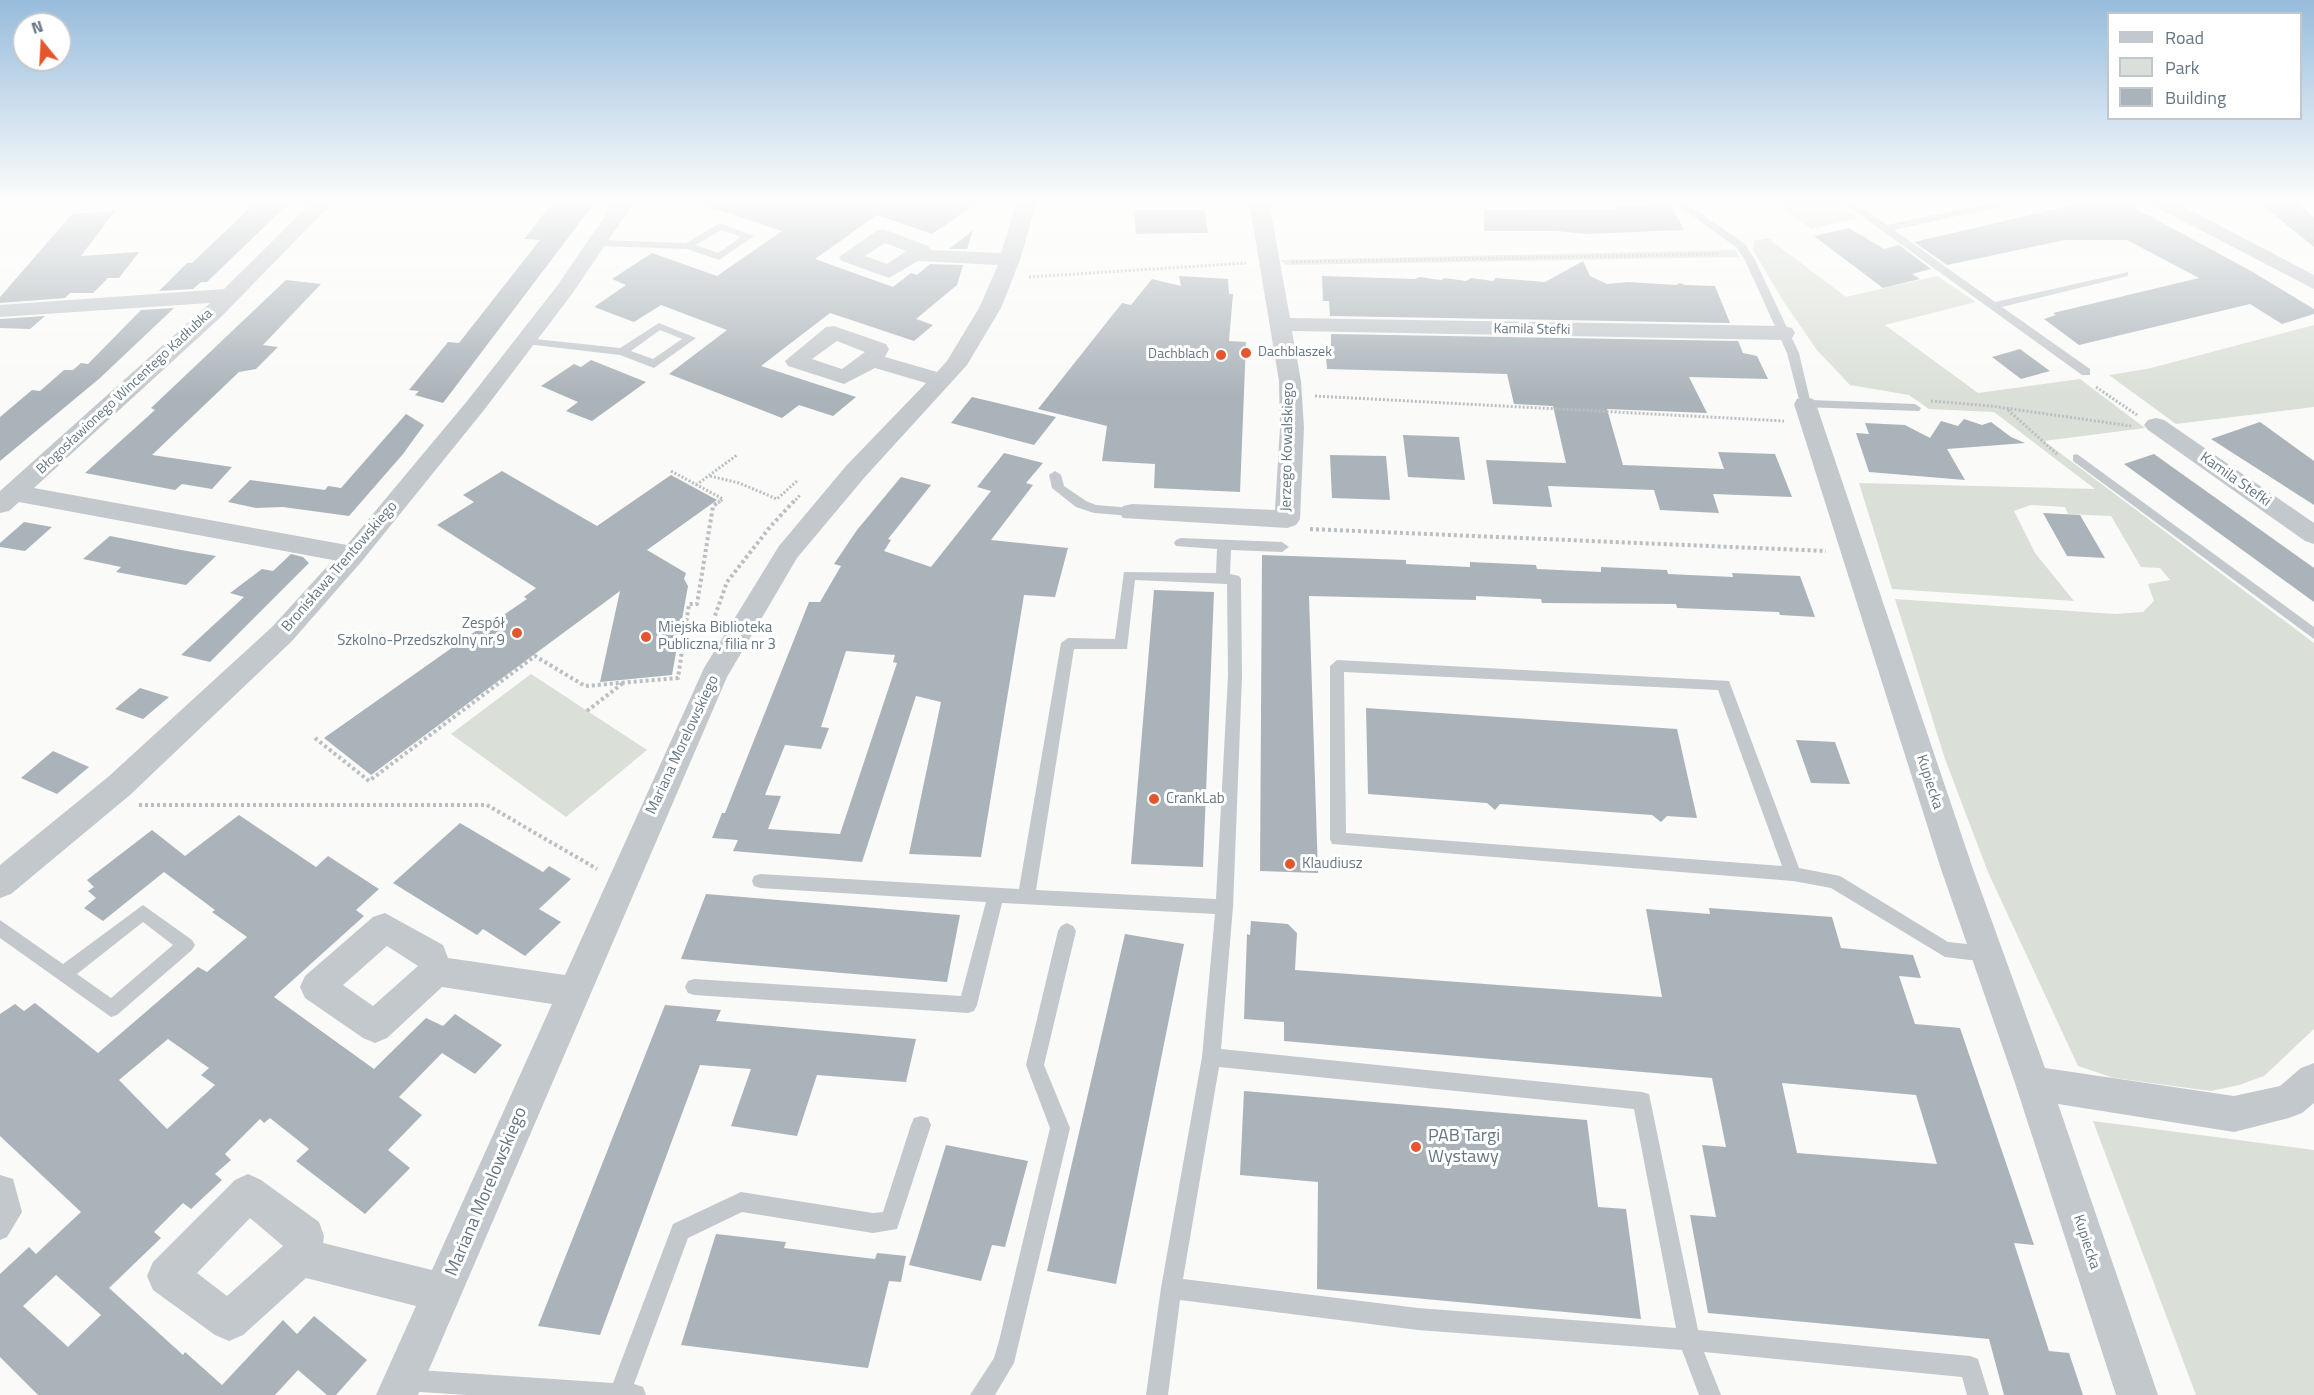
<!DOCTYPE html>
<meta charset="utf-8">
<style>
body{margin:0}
#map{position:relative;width:2314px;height:1395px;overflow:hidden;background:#fafaf8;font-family:"Titillium Web",sans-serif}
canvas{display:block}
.legend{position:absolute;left:2107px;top:12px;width:195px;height:108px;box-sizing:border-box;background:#fff;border:2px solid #c1c8cd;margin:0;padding:8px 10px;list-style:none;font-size:18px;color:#657683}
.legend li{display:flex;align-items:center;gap:12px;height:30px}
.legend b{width:30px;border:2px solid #c1c8cd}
.north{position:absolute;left:12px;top:12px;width:60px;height:60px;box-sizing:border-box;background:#fff;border:2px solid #c1c8cd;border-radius:50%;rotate:342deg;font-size:16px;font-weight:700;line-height:24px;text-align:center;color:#657683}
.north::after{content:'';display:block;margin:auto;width:21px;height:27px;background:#e4572e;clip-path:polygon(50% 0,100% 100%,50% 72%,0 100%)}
</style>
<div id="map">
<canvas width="2314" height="1395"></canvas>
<ul class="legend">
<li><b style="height:8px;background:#c3c8cc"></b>Road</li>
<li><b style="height:16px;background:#dadfd7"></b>Park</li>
<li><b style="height:16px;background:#aab3b9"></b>Building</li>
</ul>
<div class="north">N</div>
</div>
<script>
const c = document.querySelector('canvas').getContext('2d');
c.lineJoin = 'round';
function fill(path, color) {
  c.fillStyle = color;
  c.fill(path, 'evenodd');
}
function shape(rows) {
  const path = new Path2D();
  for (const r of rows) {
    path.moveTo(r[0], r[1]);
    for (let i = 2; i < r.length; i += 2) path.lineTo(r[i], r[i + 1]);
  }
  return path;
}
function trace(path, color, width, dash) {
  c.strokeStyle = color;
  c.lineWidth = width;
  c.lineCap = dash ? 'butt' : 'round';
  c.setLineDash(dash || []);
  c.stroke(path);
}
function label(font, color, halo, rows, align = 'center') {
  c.font = font + ' "Titillium Web",sans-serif';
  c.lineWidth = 6;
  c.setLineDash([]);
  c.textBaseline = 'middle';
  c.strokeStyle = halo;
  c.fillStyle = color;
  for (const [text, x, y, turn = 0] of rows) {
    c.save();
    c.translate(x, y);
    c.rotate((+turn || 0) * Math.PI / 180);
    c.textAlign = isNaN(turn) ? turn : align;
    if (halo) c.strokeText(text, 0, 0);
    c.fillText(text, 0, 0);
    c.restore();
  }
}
fill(shape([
 [1775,201,1835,201,1858,218,1811,229],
 [1768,238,1846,297,1937,276,1976,302,1885,325,1978,393,2080,379,2145,428,2044,441,2314,643,2314,1029,2264,1076,2239,1085,2211,1091,2114,1078,2078,1066,1988,872,1945,759,1895,599,2115,614,2143,612,2154,601,2148,584,2170,580,2160,568,2141,567,2111,516,2068,514,2065,507,2031,505,2014,511,2035,553,2074,601,1892,589,1859,483,2095,489,1994,412,1929,409,1909,395,1850,385,1816,349,1782,299,1753,250,1754,241],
 [1735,250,1740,257,1286,265,1280,260],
 [2314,325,2314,407,2176,424,2109,375,2147,369],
 [531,674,647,750,566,817,451,734],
 [2093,1121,2314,1150,2314,1395,2196,1395]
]), '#dadfd7');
fill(shape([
 [257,201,291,201,207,282,201,282,193,289,159,291,187,263,192,263],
 [554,201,596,201,443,403,415,395,419,391,409,390,448,342,459,343,540,240,524,239],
 [705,201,980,201,932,234,877,215,815,259,893,287,911,273,917,275,930,264,963,265,957,285,916,319,933,325,914,341,830,313,761,366,856,397,833,416,799,405,782,418,669,374,727,330,661,305,634,322,594,307,626,285,612,279,652,253,717,276,782,231,704,205],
 [2090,201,2122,201,2251,271,2314,309,2314,314,2282,324,2250,304,2079,345,2044,319,2056,315,2053,313,2199,278,2127,240,2065,240,1947,265,1914,242],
 [2257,201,2293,201,2314,217,2314,247],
 [1670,204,1684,230,1587,234,1556,231,1484,231,1484,210,1616,209,1614,205],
 [1134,210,1204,210,1208,233,1136,234],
 [115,211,81,256,139,252,119,278,108,278,93,293,70,293,65,298,0,303,0,297,72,214],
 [1849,228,1884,249,1899,245,1931,269,1912,274,1920,279,1883,288,1814,236],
 [973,230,967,249,949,249],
 [1583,261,1590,276,1607,284,1628,282,1676,285,1680,283,1685,285,1715,286,1730,323,1330,316,1329,301,1323,301,1322,276,1415,279,1419,277,1441,280,1445,278,1466,281,1471,278,1493,281,1496,278,1545,282],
 [1179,276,1228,279,1229,294,1233,294,1229,341,1246,342,1240,492,1154,488,1155,464,1102,461,1107,426,1038,409,1122,303,1131,305,1152,279,1181,286],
 [286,280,321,284,263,345,278,347,256,369,239,372,152,455,232,467,212,489,182,484,175,490,85,473,155,410,151,408],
 [174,308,100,378,0,461,0,417,32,390,40,391,64,370,73,370,81,363,88,364,141,310],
 [45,316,30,329,0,328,0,319],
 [1331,334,1738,341,1743,353,1757,356,1768,379,1689,377,1707,413,1607,409,1623,465,1724,469,1718,452,1775,454,1792,497,1713,494,1719,513,1660,510,1654,490,1548,486,1552,507,1493,504,1486,460,1566,463,1553,406,1514,404,1507,374,1327,369,1325,346,1331,346],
 [2020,349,2050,371,2021,379,1992,357],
 [591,360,646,382,592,421,566,411,578,402,541,386,574,364,581,367],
 [972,397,1056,417,1034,445,951,423],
 [406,414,424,425,403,454,349,516,283,507,256,508,228,502,250,480,325,490,328,486,341,488],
 [1964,419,1982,425,1991,422,2011,437,2025,443,1947,449,1965,480,1869,472,1856,433,1869,434,1865,423,1884,424,1905,425,1930,438,1941,421,1958,426],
 [2260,422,2314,461,2314,505,2211,439],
 [1403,435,1459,437,1465,480,1408,477],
 [1004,453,1043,463,1026,483,1033,485,991,540,1068,548,1055,597,1024,595,981,857,909,854,941,702,916,696,862,862,733,851,738,840,712,838,722,813,725,813,809,602,820,602,841,566,834,564,857,530,901,477,931,485,888,539,891,540,884,551,931,567,991,491,977,487],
 [846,651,895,655,893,662,897,663,840,834,768,829,781,796,765,795,785,745,821,749,829,728,821,727],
 [2154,454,2314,568,2314,602,2124,464],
 [1330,455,1386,456,1390,500,1332,498],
 [502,471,597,526,671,475,717,500,647,550,686,573,684,579,688,586,672,675,600,682,620,591,371,775,324,738,480,628,483,629,527,599,524,597,536,588,437,525,474,502,463,495],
 [2043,513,2080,515,2105,558,2067,556],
 [24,522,52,527,25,551,0,547,0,543],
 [110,536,181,550,216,556,186,585,116,572,121,567,83,559],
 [291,554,303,557,309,563,210,662,181,655,244,597,230,593,262,569,273,571],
 [1262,555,1406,560,1406,564,1470,567,1470,562,1536,565,1537,569,1601,572,1601,567,1667,570,1668,574,1733,577,1732,573,1800,576,1815,617,1780,615,1779,612,1677,608,1676,604,1542,603,1541,599,1476,596,1476,600,1309,596,1318,873,1260,871],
 [1154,590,1214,592,1203,867,1131,864],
 [140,688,169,697,143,719,115,709],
 [1366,708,1677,729,1697,818,1667,816,1661,822,1652,815,1500,804,1495,810,1487,803,1368,794],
 [1796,740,1835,742,1850,784,1811,783],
 [53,751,89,767,57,794,21,778],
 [239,815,316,867,328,856,379,889,356,910,364,916,274,997,374,1069,426,1018,443,1026,455,1014,502,1045,475,1074,442,1053,399,1097,422,1115,388,1150,410,1168,365,1214,296,1161,309,1149,270,1118,264,1123,260,1119,225,1154,231,1160,215,1174,222,1180,191,1209,183,1203,154,1232,161,1238,109,1288,183,1355,185,1352,222,1385,283,1320,297,1334,314,1316,367,1360,336,1395,327,1395,298,1370,275,1395,38,1395,0,1357,0,1274,29,1247,36,1254,81,1212,0,1136,0,1014,15,1004,24,1011,35,1003,98,1053,198,967,207,972,247,937,212,912,215,910,164,872,103,921,84,908,96,898,88,891,94,887,87,880,152,830,185,856],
 [168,1039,209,1068,201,1075,215,1085,167,1129,119,1080],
 [56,1275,101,1315,68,1347,23,1306],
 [460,823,543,872,549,866,571,879,539,909,561,922,525,956,483,929,477,935,393,883],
 [706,894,960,915,947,982,681,959],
 [1709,908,1832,917,1841,948,1913,955,1921,978,1899,976,1915,1024,1960,1028,2034,1245,2014,1243,2049,1351,2069,1353,2083,1395,2004,1395,1989,1339,1708,1313,1690,1215,1716,1217,1702,1145,1726,1147,1712,1078,1284,1041,1284,1022,1244,1019,1247,934,1250,935,1251,921,1288,924,1297,933,1295,970,1662,997,1646,909,1710,914],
 [1782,1083,1916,1095,1937,1164,1797,1153],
 [1125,934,1184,944,1116,1284,1047,1271],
 [665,1005,721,1010,716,1021,916,1039,906,1082,817,1075,797,1136,731,1126,751,1069,700,1065,600,1335,538,1326],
 [1244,1091,1587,1120,1598,1207,1626,1209,1641,1319,1317,1289,1318,1182,1240,1175],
 [946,1145,1028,1161,1005,1247,992,1245,981,1281,909,1265],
 [716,1234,786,1242,784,1248,841,1255,875,1259,877,1253,906,1256,901,1282,889,1281,868,1368,681,1345]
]), '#aab3b9');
trace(shape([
 [1292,262,1720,254],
 [1029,277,1246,263],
 [2096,387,2137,415],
 [1315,396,1784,421],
 [1931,401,1991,406,2131,426],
 [2008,410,2058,455],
 [671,471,723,499,718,503],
 [710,476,739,483,777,499,797,481],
 [696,485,737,455],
 [793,503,800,495]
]), '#bbbfc2', 3, [2, 2]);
trace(shape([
 [1310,529,1826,551],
 [711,627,727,582,770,527,794,501],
 [587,711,623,683],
 [315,738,369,781,535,656,585,686,678,678,689,604,697,604,713,506,720,501],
 [139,805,487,805,597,869]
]), '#bbbfc2', 4, [3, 3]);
fill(shape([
 [1672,201,1683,201,1745,244,1755,260,1799,353,1810,400,1915,404,1921,408,1919,411,1801,407,1787,353,1745,260,1737,248,1672,201],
 [1841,201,1852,201,1887,225,1999,201,2017,201,2012,204,1894,230,1995,302,2128,272,2128,276,2002,307,2090,369,2090,375,2082,375,1841,201],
 [720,223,754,236,719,260,687,249,598,246,593,243,598,240,686,243,720,223],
 [721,230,741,237,718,253,696,245,721,230],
 [659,323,696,338,654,368,620,355,526,344,520,341,526,338,620,348,659,323],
 [660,330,682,339,653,359,631,351,660,330],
 [2077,454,2314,627,2314,639,2073,461,2073,455,2077,454],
 [1055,471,1061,475,1064,486,1086,501,1096,505,1132,508,1139,512,1132,516,1094,513,1076,507,1052,488,1049,475,1055,471],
 [1181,538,1282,542,1289,547,1282,552,1231,550,1230,574,1239,576,1241,579,1242,676,1233,907,1221,1049,1642,1092,1649,1094,1698,1330,1970,1356,1978,1359,1989,1395,1967,1395,1962,1377,1704,1352,1721,1395,1699,1395,1682,1350,1418,1330,1180,1300,1168,1395,1146,1395,1161,1288,1202,1057,1215,914,1002,903,977,1005,974,1011,968,1013,694,995,688,993,685,987,688,981,694,979,961,996,986,902,760,888,754,886,752,881,754,876,760,874,1019,889,1061,643,1068,638,1115,639,1124,572,1216,573,1217,549,1176,546,1174,543,1176,540,1181,538],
 [1135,580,1227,584,1228,676,1216,899,1036,890,1074,649,1127,649,1135,580],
 [1219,1067,1634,1109,1676,1328,1418,1308,1183,1279,1219,1067],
 [1337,660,1729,681,1799,868,1840,876,1948,942,1987,946,1993,948,1996,954,1993,960,1987,962,1945,957,1831,888,1793,881,1332,844,1330,839,1330,666,1337,660],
 [1344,672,1718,690,1782,866,1346,833,1344,672],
 [143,905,192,940,195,945,192,950,117,1015,111,1017,0,938,0,920,63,964,143,905],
 [143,922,173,945,111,998,77,974,143,922],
 [1067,923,1073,926,1076,931,1044,1065,1070,1128,1014,1363,995,1395,970,1395,994,1358,999,1341,1050,1128,1026,1065,1058,931,1061,926,1067,923],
 [921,1116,928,1118,931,1125,897,1229,873,1233,742,1212,688,1238,634,1384,643,1387,646,1395,467,1395,404,1391,396,1388,393,1380,396,1372,404,1369,613,1383,673,1224,741,1192,873,1213,883,1212,911,1125,914,1118,921,1116],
 [0,1175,13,1179,22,1212,7,1237,0,1240,0,1175]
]), '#c3c8cc');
fill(shape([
 [313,201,334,201,222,316,34,488,347,545,468,400,557,286,615,201,635,201,572,294,484,410,362,561,292,641,130,795,11,894,0,898,0,865,108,777,272,627,333,560,19,502,9,511,0,513,0,491,210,303,0,317,0,305,224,289,313,201],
 [1017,201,1037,201,1020,260,1001,308,967,365,864,478,797,558,727,677,418,1395,376,1395,416,1306,306,1278,243,1335,229,1341,215,1335,153,1290,147,1276,153,1262,235,1180,248,1174,261,1180,319,1222,324,1236,323,1243,432,1270,552,1004,442,987,387,1038,375,1043,363,1038,305,998,300,987,305,976,373,917,385,913,443,945,448,958,565,975,704,668,779,546,846,466,926,383,875,368,844,384,788,366,785,361,826,327,834,326,886,344,889,349,885,357,937,372,947,361,979,308,998,265,918,261,889,278,842,261,839,257,876,231,883,229,928,246,931,250,1001,253,1017,201],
 [885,243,906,251,887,264,865,256,885,243],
 [837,341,865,352,842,369,812,359,837,341],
 [387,946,418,966,373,1006,343,985,387,946],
 [250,1218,283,1246,227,1296,197,1273,250,1218],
 [1249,201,1269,201,1290,318,1784,326,1792,328,1795,333,1792,338,1784,340,1292,331,1301,381,1304,428,1300,519,1296,525,1287,528,1123,518,1119,512,1123,506,1132,504,1275,510,1280,428,1279,381,1249,201],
 [2149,201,2173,201,2314,275,2314,289,2152,205,2149,201],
 [1805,397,1813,399,1816,404,1973,869,2045,1068,2234,1096,2280,1086,2301,1068,2314,1063,2314,1103,2302,1113,2289,1118,2234,1132,2058,1104,2158,1395,2116,1395,2015,1083,1941,869,1794,404,1797,399,1805,397],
 [2156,418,2164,420,2314,523,2314,544,2305,541,2148,430,2144,425,2148,420,2156,418]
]), '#c3c8cc');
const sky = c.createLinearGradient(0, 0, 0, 396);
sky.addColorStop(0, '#96bcdc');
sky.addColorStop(0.51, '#fdfdfc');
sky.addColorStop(1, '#fdfdfc00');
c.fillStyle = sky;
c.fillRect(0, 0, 2314, 396);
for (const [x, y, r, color] of [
 [1246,353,6,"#e4572e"],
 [1221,355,6,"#e4572e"],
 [517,633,6,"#e4572e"],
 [646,637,6,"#e4572e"],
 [1154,799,6,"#e4572e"],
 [1290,864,6,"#e4572e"],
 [1416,1147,6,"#e4572e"]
]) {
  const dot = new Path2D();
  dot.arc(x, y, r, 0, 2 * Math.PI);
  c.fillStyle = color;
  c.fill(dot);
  trace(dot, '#fff', 2);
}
label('14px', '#657683', '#fff', [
 ["Kamila Stefki",1532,330,1],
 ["Błogosławionego Wincentego Kadłubka",125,392,-43]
]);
label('14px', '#657683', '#fff', [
 ["Dachblaszek",1258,353],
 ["Dachblach",1209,355,"right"]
], 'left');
label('15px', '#657683', '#fff', [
 ["Jerzego Kowalskiego",1288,447,-89],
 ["Kamila Stefki",2235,480,35],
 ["Bronisława Trentowskiego",340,567,-49],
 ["Mariana Morelowskiego",683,745,-65],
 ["Kupiecka",1929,782,72],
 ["Kupiecka",2086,1242,72]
]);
label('15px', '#657683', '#fff', [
 ["Zespół",505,624,"right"],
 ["Szkolno-Przedszkolny nr 9",505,641,"right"],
 ["Miejska Biblioteka",658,628],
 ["Publiczna, filia nr 3",658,645],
 ["CrankLab",1166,799],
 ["Klaudiusz",1302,864]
], 'left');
label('18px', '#657683', '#fff', [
 ["PAB Targi",1428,1137],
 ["Wystawy",1428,1158]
], 'left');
label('18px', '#657683', '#fff', [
 ["Mariana Morelowskiego",487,1192,-67]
]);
</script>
